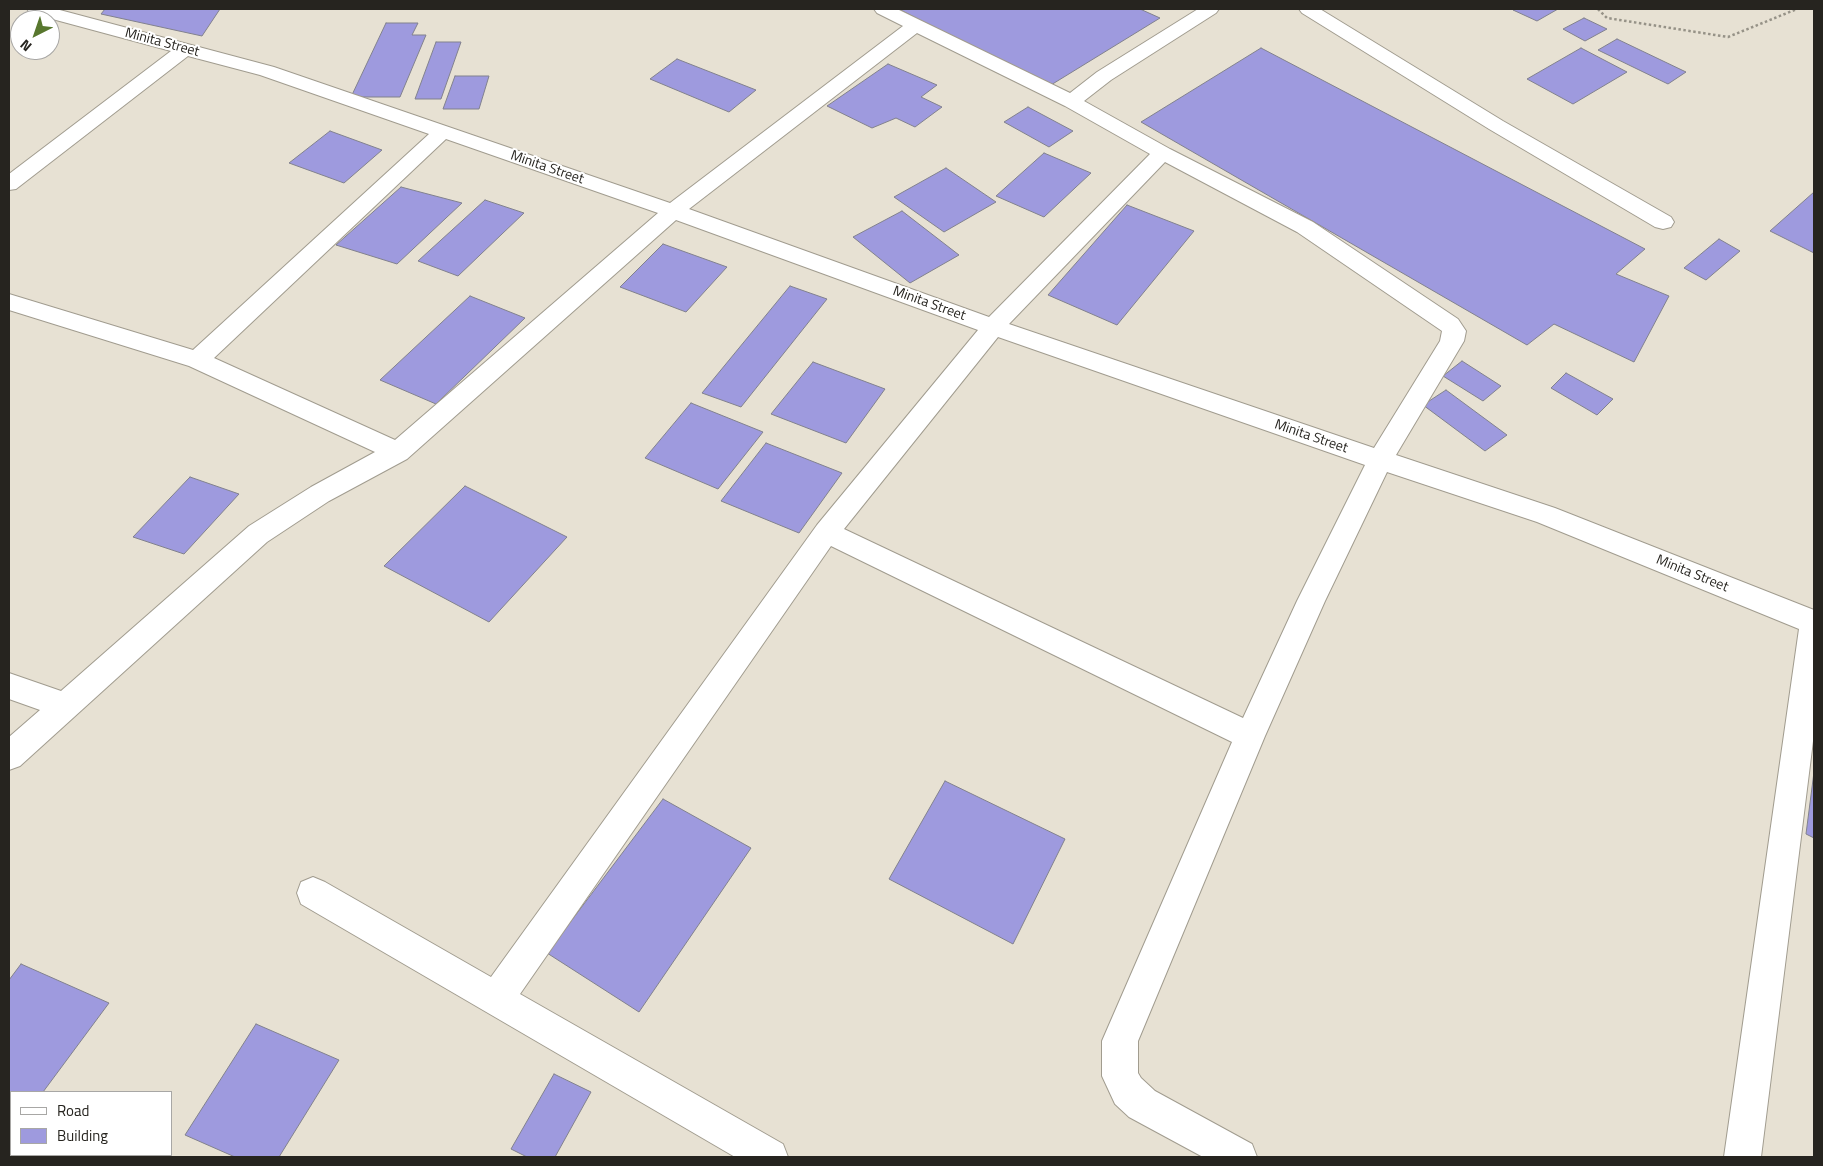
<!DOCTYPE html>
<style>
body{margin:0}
#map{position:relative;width:1823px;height:1166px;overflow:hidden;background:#e7e1d3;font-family:"Titillium Web",sans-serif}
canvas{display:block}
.frame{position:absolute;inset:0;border:10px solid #26241f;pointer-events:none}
.legend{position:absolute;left:10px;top:1091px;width:162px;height:65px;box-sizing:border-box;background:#fff;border:1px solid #a8a7a5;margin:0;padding:6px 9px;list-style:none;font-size:15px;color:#26241f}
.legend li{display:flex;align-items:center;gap:10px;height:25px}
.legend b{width:25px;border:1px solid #a8a7a5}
.north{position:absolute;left:10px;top:10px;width:50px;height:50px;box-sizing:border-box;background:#fff;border:1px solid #a8a7a5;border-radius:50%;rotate:221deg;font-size:14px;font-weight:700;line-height:20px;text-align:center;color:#26241f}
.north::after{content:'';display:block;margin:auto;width:18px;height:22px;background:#58772e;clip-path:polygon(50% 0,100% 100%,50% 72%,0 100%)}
</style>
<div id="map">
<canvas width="1823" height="1166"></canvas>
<div class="frame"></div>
<ul class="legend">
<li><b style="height:6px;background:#fff"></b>Road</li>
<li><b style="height:14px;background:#9e9ade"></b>Building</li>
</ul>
<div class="north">N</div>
</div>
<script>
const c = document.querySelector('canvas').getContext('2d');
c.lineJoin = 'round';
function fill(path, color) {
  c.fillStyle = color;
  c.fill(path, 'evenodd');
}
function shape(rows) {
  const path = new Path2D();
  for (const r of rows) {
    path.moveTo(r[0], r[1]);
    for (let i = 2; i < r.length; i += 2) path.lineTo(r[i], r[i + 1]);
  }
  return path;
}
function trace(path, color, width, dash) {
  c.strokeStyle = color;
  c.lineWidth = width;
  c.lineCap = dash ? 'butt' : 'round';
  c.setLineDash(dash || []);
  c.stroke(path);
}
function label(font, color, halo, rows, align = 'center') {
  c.font = font + ' "Titillium Web",sans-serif';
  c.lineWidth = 4;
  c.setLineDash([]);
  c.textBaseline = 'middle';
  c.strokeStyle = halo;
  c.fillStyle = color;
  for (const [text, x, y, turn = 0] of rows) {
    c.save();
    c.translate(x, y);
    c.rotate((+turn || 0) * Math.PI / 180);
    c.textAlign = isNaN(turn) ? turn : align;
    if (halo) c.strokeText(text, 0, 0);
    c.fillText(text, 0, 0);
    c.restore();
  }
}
const building = shape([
 [105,9,220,9,202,36,101,14,105,9],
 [899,9,1140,9,1160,18,1046,88,899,9],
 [1515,9,1558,9,1537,21,1513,10,1515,9],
 [1584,18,1607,29,1585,41,1563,29,1584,18],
 [386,23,418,23,412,35,426,35,400,97,351,97,386,23],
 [1617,39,1686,72,1668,84,1598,50,1617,39],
 [436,42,461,42,441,99,415,99,436,42],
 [1261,48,1645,249,1616,274,1669,296,1634,362,1554,324,1527,345,1141,122,1261,48],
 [1581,48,1627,72,1573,104,1527,79,1581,48],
 [677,59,756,90,729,112,650,79,677,59],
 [888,64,937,85,921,97,942,107,915,127,896,118,872,128,827,106,888,64],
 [455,76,489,76,479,109,443,109,455,76],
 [1028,107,1073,131,1049,147,1004,122,1028,107],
 [330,131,382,150,344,183,289,163,330,131],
 [1044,153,1091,173,1044,217,996,196,1044,153],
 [946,168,996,202,944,232,894,197,946,168],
 [401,187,462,203,397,264,336,245,401,187],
 [1814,192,1814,253,1770,231,1814,192],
 [485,200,524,213,458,276,418,261,485,200],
 [1127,205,1194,231,1117,325,1048,295,1127,205],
 [902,211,959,255,910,283,853,237,902,211],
 [1719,239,1740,251,1706,280,1684,268,1719,239],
 [663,244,727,267,686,312,620,287,663,244],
 [790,286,827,299,741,407,702,393,790,286],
 [470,296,525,318,436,404,380,380,470,296],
 [1462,361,1501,386,1483,401,1443,376,1462,361],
 [813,362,885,389,846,443,771,414,813,362],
 [1566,373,1613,399,1597,415,1551,388,1566,373],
 [1446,390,1507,435,1485,451,1423,405,1446,390],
 [691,403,763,432,718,489,645,458,691,403],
 [766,443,842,473,799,533,721,501,766,443],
 [190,477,239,494,184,554,133,537,190,477],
 [465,486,567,537,489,622,384,566,465,486],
 [1814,772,1814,838,1806,834,1814,772],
 [945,781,1065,839,1013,944,889,879,945,781],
 [663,799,751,848,639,1012,547,953,663,799],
 [21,964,109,1003,43,1092,11,1092,11,1096,9,1095,9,980,21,964],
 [256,1024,339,1060,279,1157,235,1157,185,1135,256,1024],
 [554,1074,591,1092,555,1157,527,1157,511,1149,554,1074]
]);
fill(building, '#9e9ade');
trace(building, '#81818d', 1);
const minor = shape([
 [27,9,56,9,274,67,670,203,903,26,877,13,874,9,897,9,1070,93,1097,72,1198,9,1219,9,1216,13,1111,80,1084,101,1170,149,1313,222,1458,319,1466,331,1464,341,1396,455,1555,508,1814,610,1814,733,1761,1157,1724,1157,1799,629,1537,522,1387,472,1325,601,1265,736,1138,1041,1138,1073,1141,1078,1155,1091,1252,1144,1257,1157,1203,1157,1129,1117,1115,1104,1102,1076,1102,1041,1232,742,831,546,520,994,783,1144,788,1157,735,1157,301,904,297,893,301,882,313,877,325,882,491,977,817,525,978,330,676,220,407,459,329,501,267,542,20,766,9,770,9,737,40,710,9,699,9,673,61,691,249,526,311,487,375,452,189,366,9,310,9,294,193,350,429,134,260,75,188,56,16,189,9,190,9,174,171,51,30,13,27,9],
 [917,33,1065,106,1150,154,989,317,689,209,917,33],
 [446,139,658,213,395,440,214,358,446,139],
 [1165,162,1297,232,1442,331,1440,341,1374,448,1009,324,1165,162],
 [998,337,1365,465,1297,601,1243,718,844,529,998,337],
 [1299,9,1320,9,1503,121,1671,217,1674,222,1671,227,1663,229,1655,227,1489,129,1302,13,1299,9]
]);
trace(minor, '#a19c8f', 2);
trace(shape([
 [1598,9,1607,18,1728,37,1797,9]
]), '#969287', 2.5, [2.5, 2.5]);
fill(minor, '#fff');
label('14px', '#26241f', '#fff', [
 ["Minita Street",162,43,15],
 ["Minita Street",547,168,19],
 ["Minita Street",929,304,20],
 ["Minita Street",1311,437,19],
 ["Minita Street",1692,574,22]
]);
</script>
